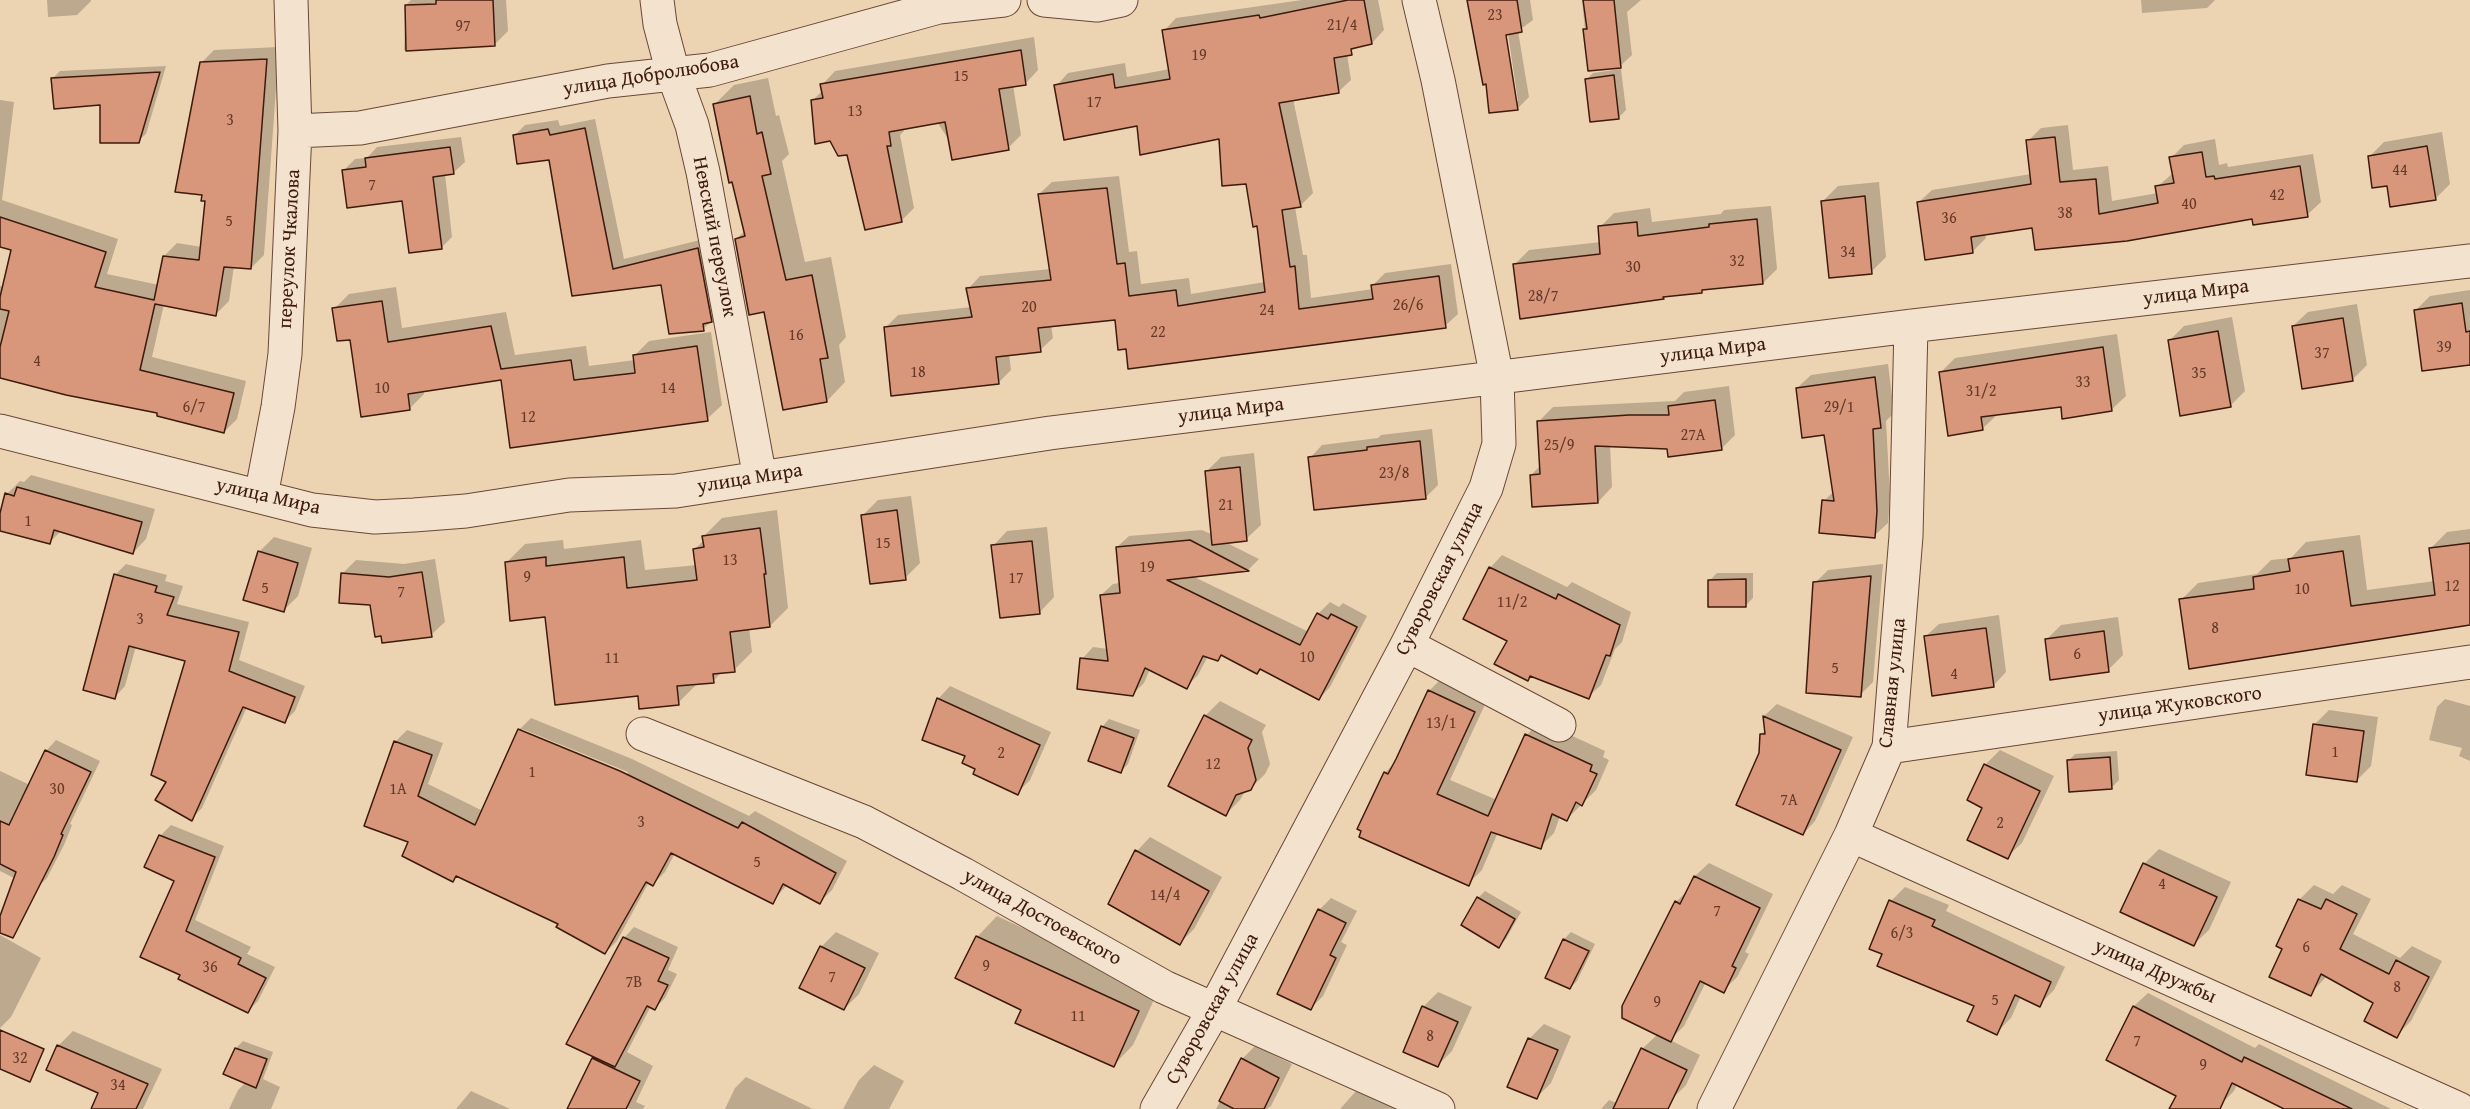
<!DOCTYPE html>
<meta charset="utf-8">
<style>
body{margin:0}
canvas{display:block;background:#ecd3b2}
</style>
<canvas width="2470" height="1109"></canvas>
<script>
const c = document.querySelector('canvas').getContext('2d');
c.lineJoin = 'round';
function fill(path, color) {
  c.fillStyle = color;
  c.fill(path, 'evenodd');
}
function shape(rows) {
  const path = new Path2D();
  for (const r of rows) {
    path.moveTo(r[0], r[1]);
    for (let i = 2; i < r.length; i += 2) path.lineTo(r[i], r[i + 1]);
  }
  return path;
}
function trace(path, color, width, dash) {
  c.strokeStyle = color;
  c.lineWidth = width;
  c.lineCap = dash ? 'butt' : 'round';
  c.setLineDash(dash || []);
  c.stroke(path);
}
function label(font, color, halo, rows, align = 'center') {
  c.font = font + ' "Gentium Book Plus",serif';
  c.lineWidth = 6;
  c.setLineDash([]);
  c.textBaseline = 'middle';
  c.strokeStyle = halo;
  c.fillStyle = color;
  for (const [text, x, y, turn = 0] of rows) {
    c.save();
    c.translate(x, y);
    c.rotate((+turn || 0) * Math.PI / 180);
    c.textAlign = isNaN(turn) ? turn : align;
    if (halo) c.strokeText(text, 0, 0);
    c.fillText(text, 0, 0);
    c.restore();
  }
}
fill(shape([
 [47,0,91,0,91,1,77,15,48,17],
 [411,0,506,0,508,31,495,44,404,50,406,5],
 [1302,0,1378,0,1384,30,1372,43,1359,45,1347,54,1351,80,1338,92,1293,99,1313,193,1300,206,1295,207,1303,255,1307,255,1311,298,1373,289,1373,285,1385,273,1451,264,1458,314,1445,326,1127,348,1116,318,1051,325,1053,338,1040,350,1009,354,1011,370,998,383,886,327,898,315,972,307,968,289,980,276,1051,269,1039,194,1052,182,1119,176,1129,252,1137,251,1141,284,1189,278,1191,294,1265,282,1259,225,1247,182,1220,138,1138,125,1056,86,1068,73,1125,63,1127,77,1170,69,1164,31,1176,18],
 [1468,0,1530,0,1533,20,1518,31,1529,97,1517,109,1487,83,1477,38,1474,38],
 [1507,27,1518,101,1515,101,1504,28],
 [1582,0,1641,0,1627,12,1632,55,1619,67,1589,70],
 [2141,0,2215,0,2207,8,2142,13],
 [1034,37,1038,70,1025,84,1013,85,1021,135,1008,148,951,143,937,122,904,128,904,131,900,135,914,208,901,221,849,153,812,101,823,90,822,85,835,71],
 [279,47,264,255,251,268,234,266,229,301,216,314,164,304,152,357,246,381,237,419,224,432,159,412,0,376,0,286,4,287,13,249,0,245,0,100,14,102,2,200,118,239,107,274,159,285,164,256,177,243,202,247,206,200,201,63,214,50],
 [166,66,146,134,138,141,102,104,53,78,60,71],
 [1621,69,1626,110,1619,117,1586,80,1593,73],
 [768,78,776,116,779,115,789,154,782,161,805,262,831,257,846,337,839,345,845,382,827,401,765,310,736,239,745,231,715,104,734,85],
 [595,119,624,259,708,238,722,311,703,329,662,284,573,294,550,158,514,136,525,125,558,120,560,126],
 [2068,125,2073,170,2108,166,2112,201,2158,193,2157,187,2173,173,2171,158,2184,145,2215,139,2219,165,2227,163,2228,167,2313,154,2321,202,2307,215,2034,226,1985,234,1986,238,1973,251,1918,203,1932,190,2031,174,2028,141,2041,128],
 [2442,132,2450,184,2435,199,2369,157,2384,142],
 [461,137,465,162,453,173,445,174,452,237,441,248,403,200,344,170,355,159,367,158,377,147],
 [1879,182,1886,257,1871,272,1823,201,1838,186],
 [1771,206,1777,269,1763,283,1704,289,1701,291,1666,295,1663,298,1515,264,1529,250,1601,242,1600,227,1614,213,1650,208,1652,222,1721,214,1724,210],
 [396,287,402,328,506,312,515,355,586,346,589,366,635,360,634,356,649,341,711,332,722,405,707,419,503,378,423,390,424,394,409,409,351,338,334,309,349,294],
 [2470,290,2470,363,2415,311,2430,296],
 [2357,304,2367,365,2352,380,2293,326,2308,312],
 [2232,317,2245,391,2230,406,2169,341,2184,326],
 [2117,334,2126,396,2111,410,2062,405,1997,415,1982,429,1940,373,1955,358],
 [1888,364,1894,413,1886,421,1890,496,1888,523,1874,536,1824,501,1834,491,1825,434,1797,388,1811,375],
 [1729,386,1735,435,1721,449,1610,445,1612,487,1598,502,1531,475,1541,465,1539,421,1553,407,1675,401,1684,392],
 [1432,429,1438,485,1426,497,1310,458,1322,445,1378,438,1381,435],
 [1254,453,1261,525,1246,539,1225,542,1259,559,1248,570,1192,576,1309,632,1318,614,1330,602,1339,607,1343,603,1367,616,1330,687,1319,699,1261,668,1223,655,1218,660,1208,656,1198,675,1186,687,1150,669,1144,683,1133,694,1082,659,1093,647,1108,649,1101,595,1113,584,1120,583,1117,547,1129,536,1202,530,1213,535,1206,472,1221,457],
 [31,475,155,509,146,539,133,553,61,531,50,542,0,529,0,519,7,494,20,481,24,482],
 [911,496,920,563,905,578,863,515,878,500],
 [777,510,788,608,770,626,749,628,752,652,734,670,723,671,713,681,696,683,696,685,678,703,639,694,547,615,507,562,525,544,563,540,564,549,641,540,645,570,697,565,695,549,704,540,704,536,722,518],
 [1047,527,1054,597,1040,612,993,546,1007,531],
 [2470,529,2470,624,2181,600,2198,583,2257,574,2271,560,2291,558,2306,542,2360,535,2367,590,2435,581,2430,549,2447,532],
 [274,537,312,548,298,596,283,611,259,552],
 [1502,555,1567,587,1572,582,1631,612,1622,642,1615,649,1601,685,1588,697,1532,675,1527,679,1509,640,1490,568],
 [435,559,445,622,431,635,371,603,343,573,356,560,404,564],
 [126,564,167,575,165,581,183,586,177,604,249,622,239,660,305,686,295,711,284,722,247,707,202,808,191,819,168,782,187,659,136,646,125,686,115,697,115,575],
 [1883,564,1873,682,1860,695,1815,583,1828,570],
 [1717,573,1753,573,1753,598,1746,605,1710,580],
 [1999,615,2006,672,1993,686,1925,637,1939,624],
 [2118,617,2123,655,2108,670,2046,640,2061,625],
 [1443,677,1488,698,1450,780,1497,800,1527,735,1540,721,1605,751,1603,757,1609,760,1596,790,1567,819,1560,816,1554,833,1540,847,1498,832,1482,870,1468,884,1385,773,1396,761,1429,691],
 [950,686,1051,732,1030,780,1017,793,977,769,968,755,938,699],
 [2445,699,2470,706,2470,761,2459,756,2462,748,2429,740,2437,707],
 [1220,701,1266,725,1262,732,1270,764,1265,774,1250,789,1245,791,1240,800,1226,814,1205,716],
 [1777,704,1853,737,1815,821,1803,834,1761,753,1761,734,1766,730,1764,716],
 [2329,710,2378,717,2371,766,2356,781,2314,725],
 [531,718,632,759,749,816,755,811,847,861,832,890,820,902,787,885,772,902,675,853,665,872,653,884,649,882,617,941,605,953,560,923,458,875,453,880,410,841,395,742,407,730,443,743,428,784,483,811,519,730],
 [522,729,628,772,627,775,522,733],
 [1109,719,1140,730,1128,764,1121,771,1102,727],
 [56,740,100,761,70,824,72,825,64,845,47,878,36,889,0,871,0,771,30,785,46,751],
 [2000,750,2054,776,2022,843,2007,857,1984,807,1985,765],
 [2117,751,2119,780,2112,787,2068,761,2075,754],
 [171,825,224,846,195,920,251,947,247,954,275,967,258,1001,248,1011,180,978,176,880,146,866,160,836],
 [1150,837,1222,877,1194,929,1180,943,1137,851],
 [2159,849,2231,882,2209,930,2194,944,2144,864],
 [1709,863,1773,894,1745,952,1749,954,1737,977,1723,991,1706,982,1684,1026,1670,1040,1700,1055,1686,1085,1671,1100,1642,1049,1658,1034,1676,902,1688,890,1695,876],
 [2314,885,2333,894,2342,885,2371,899,2353,934,2400,958,2412,946,2442,961,2411,1021,2396,1036,2375,1003,2327,976,2310,994,2284,948,2278,946,2300,899],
 [1905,887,1949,905,1946,911,2065,967,2054,990,2039,1005,2021,996,2011,1018,1996,1033,1891,901],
 [1485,891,1521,912,1506,939,1499,946,1478,898],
 [1331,898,1357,911,1341,942,1347,945,1323,996,1311,1008,1319,910],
 [997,916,1158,991,1133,1045,1113,1066,1023,1009,977,937],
 [634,927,678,947,668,970,677,974,665,998,655,1008,651,1006,627,1052,653,1066,636,1102,645,1106,643,1109,569,1109,596,1056,624,938],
 [836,932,879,953,859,994,844,1009,821,947],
 [1571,932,1595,944,1577,981,1570,988,1547,977,1564,939],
 [0,935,41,958,11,1017,0,1028],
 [1438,992,1472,1007,1452,1051,1438,1065,1423,1007],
 [2148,993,2255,1048,2259,1044,2391,1109,2287,1109,2237,1084,2234,1091,2220,1105,2209,1109,2170,1109,2178,1095,2108,1060,2134,1006],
 [1544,1024,1571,1036,1551,1083,1536,1098,1529,1039],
 [73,1031,162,1069,143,1109,93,1109,100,1093,58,1046],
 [243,1041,273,1052,263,1079,280,1087,271,1109,229,1109,238,1090,246,1082,236,1048],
 [1255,1046,1292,1064,1271,1106,1267,1109,1216,1109,1242,1059],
 [874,1065,904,1081,889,1109,843,1109,859,1080],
 [746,1077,813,1109,725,1109,735,1088],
 [1357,1090,1400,1109,1340,1109],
 [471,1091,510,1109,456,1109],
 [1609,1100,1631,1109,1601,1109]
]), '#0003');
const building = shape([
 [436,0,493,0,495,46,406,51,405,5,436,4,436,0],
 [1348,0,1364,0,1372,44,1351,49,1352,55,1334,58,1339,93,1279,103,1301,207,1282,210,1290,267,1295,266,1299,309,1373,299,1371,285,1439,276,1446,328,1128,369,1126,349,1118,350,1115,320,1038,328,1041,352,996,357,999,384,891,396,884,327,972,317,966,288,1051,280,1038,194,1107,188,1117,264,1125,263,1129,296,1176,290,1178,306,1265,292,1257,226,1253,227,1246,184,1222,186,1219,139,1140,155,1137,126,1064,140,1054,85,1113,74,1115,88,1170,79,1162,30,1259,15,1260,18,1348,0],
 [1467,0,1517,0,1522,32,1506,35,1518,110,1489,113,1486,84,1483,85,1467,0],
 [1583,0,1614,0,1621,68,1588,71,1583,29,1587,29,1583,0],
 [1021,50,1026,85,999,89,1009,150,952,160,945,122,889,132,891,146,887,146,902,222,865,230,847,155,838,156,830,141,815,144,811,100,823,98,820,84,1021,50],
 [267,59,251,269,224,267,216,316,155,304,140,370,234,393,224,433,157,416,157,413,66,395,0,378,0,347,9,311,0,309,0,297,11,250,0,247,0,217,106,252,95,287,154,300,163,256,199,260,205,201,201,201,202,195,175,192,200,62,267,59],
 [160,72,139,143,100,143,100,105,54,109,51,78,160,72],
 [1614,75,1619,119,1590,122,1585,79,1614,75],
 [750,96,757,134,762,132,771,174,762,176,786,280,812,275,828,358,820,359,827,402,783,410,764,312,749,315,735,239,745,236,732,182,729,183,713,104,750,96],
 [585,128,613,269,698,248,712,322,703,324,704,331,669,334,661,285,572,296,549,160,517,164,513,135,548,129,550,135,585,128],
 [2055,137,2060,182,2096,179,2099,214,2158,203,2155,186,2174,183,2169,157,2202,152,2206,177,2214,176,2215,179,2300,166,2308,217,2253,225,2252,219,2127,241,2035,250,2032,228,1971,237,1973,253,1925,260,1917,202,2031,184,2026,140,2055,137],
 [2427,146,2436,200,2390,207,2387,186,2372,188,2368,156,2427,146],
 [450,147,454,174,433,177,442,249,409,253,402,201,347,208,342,170,366,167,365,158,450,147],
 [1865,196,1872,274,1829,278,1821,201,1865,196],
 [1757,219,1763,284,1702,290,1702,293,1663,297,1664,299,1520,319,1513,264,1600,254,1598,226,1637,222,1638,236,1709,227,1709,224,1757,219],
 [382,301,388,342,491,326,501,369,571,360,574,380,635,373,633,355,697,346,708,421,510,448,501,380,408,394,410,410,361,417,350,340,337,341,332,308,382,301],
 [2462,303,2466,332,2470,331,2470,365,2422,371,2414,310,2462,303],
 [2343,318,2353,381,2302,389,2292,326,2343,318],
 [2218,331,2231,407,2180,416,2168,340,2218,331],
 [2103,347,2112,411,2062,419,2061,407,1981,417,1983,430,1948,436,1939,372,2103,347],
 [1875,377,1881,428,1873,429,1877,511,1875,538,1819,533,1822,500,1834,501,1824,435,1802,438,1796,388,1875,377],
 [1715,400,1722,450,1668,457,1667,449,1595,446,1598,503,1532,507,1530,475,1540,474,1537,421,1629,415,1669,415,1668,406,1715,400],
 [1420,441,1426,499,1314,510,1308,457,1367,450,1367,447,1420,441],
 [1240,467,1247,541,1212,545,1205,471,1240,467],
 [17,487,142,522,133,554,54,530,50,544,0,531,0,513,5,493,14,496,17,487],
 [897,510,906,580,870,584,861,515,897,510],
 [760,528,766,574,764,574,770,627,730,632,735,672,713,674,714,683,677,686,679,705,639,709,638,696,555,705,545,617,510,621,505,562,546,557,546,566,624,557,627,588,697,580,693,549,704,547,702,536,760,528],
 [1190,540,1249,571,1167,580,1300,645,1317,613,1328,619,1331,614,1357,627,1319,700,1260,669,1257,674,1221,655,1218,661,1203,656,1187,689,1145,668,1133,696,1077,689,1080,658,1108,661,1100,595,1120,593,1116,547,1190,540],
 [1032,541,1040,614,1000,618,991,545,1032,541],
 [2470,543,2470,625,2189,669,2179,599,2254,589,2253,577,2290,571,2288,559,2343,551,2351,606,2435,595,2429,548,2470,543],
 [258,551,298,563,284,612,243,600,258,551],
 [1489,567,1556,599,1558,594,1620,625,1610,656,1606,655,1589,699,1530,676,1528,681,1494,664,1507,641,1463,619,1489,567],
 [422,572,432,637,382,643,381,636,375,637,370,605,339,603,341,573,389,577,422,572],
 [114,574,157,586,155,592,174,597,167,615,239,632,229,671,295,697,285,723,243,707,192,821,155,800,166,782,151,775,185,661,129,646,115,699,83,690,114,574],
 [1871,576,1861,697,1806,693,1813,582,1871,576],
 [1746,579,1746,607,1708,607,1708,580,1746,579],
 [1986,628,1994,687,1932,696,1924,636,1986,628],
 [2104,631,2109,672,2050,680,2045,639,2104,631],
 [1428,690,1475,712,1437,794,1488,816,1525,734,1592,765,1590,771,1597,774,1582,806,1576,802,1567,821,1552,814,1541,849,1491,832,1469,886,1359,837,1361,831,1357,829,1384,772,1388,774,1396,759,1428,690],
 [937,698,1040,745,1018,795,973,774,975,769,962,763,965,756,922,740,937,698],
 [1204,715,1252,740,1248,748,1256,780,1251,790,1236,795,1226,816,1168,786,1204,715],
 [1763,716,1841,750,1803,835,1736,805,1759,753,1760,734,1765,734,1763,716],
 [2313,724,2364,731,2357,782,2306,775,2313,724],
 [1101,726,1134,738,1121,773,1088,761,1101,726],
 [518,729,620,771,738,828,742,822,836,873,820,904,783,884,773,904,671,853,653,886,646,882,605,954,556,927,558,924,456,876,453,882,402,856,408,842,364,826,394,741,432,755,418,796,475,825,518,729],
 [45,750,91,772,61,834,63,835,54,857,13,938,0,933,0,916,16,872,0,864,0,821,9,825,45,750],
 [2110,757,2112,789,2069,792,2067,760,2110,757],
 [1984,764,2040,791,2008,859,1967,840,1982,808,1967,800,1984,764],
 [159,835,215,857,186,931,241,958,238,964,266,978,248,1013,178,979,180,975,140,957,174,881,144,867,159,835],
 [1135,850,1209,891,1180,945,1108,904,1135,850],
 [2143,863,2217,897,2194,946,2120,912,2143,863],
 [1694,876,1760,908,1732,966,1736,968,1724,993,1700,981,1671,1042,1622,1018,1622,1006,1675,901,1680,904,1694,876],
 [1477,897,1515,919,1499,948,1461,925,1477,897],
 [2298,899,2321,909,2326,899,2357,914,2340,949,2389,974,2396,960,2429,977,2397,1038,2364,1021,2373,1003,2321,974,2311,996,2269,977,2282,949,2276,946,2298,899],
 [1889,900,1935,920,1932,926,2051,982,2040,1007,2015,995,1997,1035,1967,1021,1974,1006,1877,966,1882,954,1869,949,1889,900],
 [1318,909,1346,923,1330,955,1336,958,1311,1010,1277,994,1318,909],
 [976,936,1139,1011,1114,1067,1015,1023,1021,1010,955,978,976,936],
 [623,937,669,958,658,981,668,985,655,1010,647,1006,615,1067,566,1044,623,937],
 [1563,939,1589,951,1570,989,1545,978,1563,939],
 [820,946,865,968,844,1010,799,988,820,946],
 [1422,1006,1458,1022,1438,1067,1403,1052,1422,1006],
 [2133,1006,2242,1062,2244,1057,2352,1109,2284,1109,2232,1083,2220,1109,2169,1109,2176,1096,2106,1060,2133,1006],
 [0,1030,44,1049,30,1082,0,1069,0,1030],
 [1528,1038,1558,1050,1537,1099,1507,1087,1528,1038],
 [57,1045,148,1084,136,1109,91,1109,98,1093,46,1070,57,1045],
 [235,1048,267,1059,256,1088,223,1074,235,1048],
 [1641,1048,1687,1070,1668,1109,1613,1109,1641,1048],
 [592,1058,640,1081,626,1109,567,1109,592,1058],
 [1241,1058,1279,1078,1264,1109,1234,1109,1219,1101,1241,1058]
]);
fill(building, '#d8967b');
trace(building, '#3d1a0c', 1.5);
const minor = shape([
 [657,0,660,24,673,73,692,125,703,172,760,478],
 [1044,0,1097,5,1121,0],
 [295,131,360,128,608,81,710,70,939,7,1004,0],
 [0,431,312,510,375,517,414,515,466,511,569,495,676,491,1050,433,1911,326,2470,261],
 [261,496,278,407,285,354,295,131,291,0],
 [1407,645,1559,725],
 [643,734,864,822,963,874,1164,987,1438,1109],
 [1889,747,2470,662],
 [1851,835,2459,1109],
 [1157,1109,1214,1010,1407,645,1486,488,1499,444,1497,378,1438,80,1419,0],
 [1714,1109,1851,835,1889,747,1906,536,1911,326]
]);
trace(minor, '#694836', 35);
trace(minor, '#f3e2cd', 33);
label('16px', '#643928', null, [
 ["23",1495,16],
 ["21/4",1342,26],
 ["97",463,27],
 ["19",1199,56],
 ["15",961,77],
 ["17",1094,103],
 ["13",855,112],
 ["3",230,121],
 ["44",2400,171],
 ["7",372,186],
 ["42",2277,196],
 ["40",2189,205],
 ["38",2065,214],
 ["36",1949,219],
 ["5",229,222],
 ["34",1848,253],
 ["32",1737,262],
 ["30",1633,268],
 ["28/7",1543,297],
 ["26/6",1408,306],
 ["20",1029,308],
 ["24",1267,311],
 ["22",1158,333],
 ["16",796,336],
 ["39",2444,348],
 ["37",2322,354],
 ["4",37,362],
 ["18",918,373],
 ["35",2199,374],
 ["33",2083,383],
 ["10",382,389],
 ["14",668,389],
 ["31/2",1981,392],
 ["6/7",194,408],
 ["29/1",1839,408],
 ["12",528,418],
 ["27А",1693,436],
 ["25/9",1559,446],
 ["23/8",1394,474],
 ["21",1226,506],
 ["1",28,522],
 ["15",883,544],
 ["13",730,561],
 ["19",1147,568],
 ["9",527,578],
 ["17",1016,579],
 ["12",2452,587],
 ["5",265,589],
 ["10",2302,590],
 ["7",401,593],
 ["11/2",1512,603],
 ["3",140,620],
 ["8",2215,629],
 ["6",2077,655],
 ["10",1307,658],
 ["11",612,659],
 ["5",1835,669],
 ["4",1954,675],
 ["13/1",1441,724],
 ["1",2335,753],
 ["2",1001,754],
 ["12",1213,765],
 ["1",532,773],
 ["30",57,790],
 ["1А",398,790],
 ["7А",1789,801],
 ["3",641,823],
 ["2",2000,824],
 ["5",757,863],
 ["4",2162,885],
 ["14/4",1165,896],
 ["7",1717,912],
 ["6/3",1902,934],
 ["6",2306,948],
 ["9",986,967],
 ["36",210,968],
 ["7",832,978],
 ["7В",634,983],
 ["8",2397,988],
 ["5",1995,1001],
 ["9",1657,1003],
 ["11",1078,1017],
 ["8",1430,1037],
 ["7",2137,1042],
 ["32",20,1059],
 ["9",2203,1066],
 ["34",118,1086]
]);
label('20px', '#3d1a0c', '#f3e2cd', [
 ["улица Добролюбова",651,76,-9],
 ["Невский переулок",714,237,79],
 ["переулок Чкалова",290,249,-87],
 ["улица Мира",2196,293,-7],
 ["улица Мира",1713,351,-7],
 ["улица Мира",1231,411,-7],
 ["улица Мира",750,479,-9],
 ["улица Мира",268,497,13],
 ["Суворовская улица",1440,579,-63],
 ["Славная улица",1893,683,-84],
 ["улица Жуковского",2180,705,-8],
 ["улица Достоевского",1042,918,29],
 ["улица Дружбы",2155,972,24],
 ["Суворовская улица",1213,1009,-61]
]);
</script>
